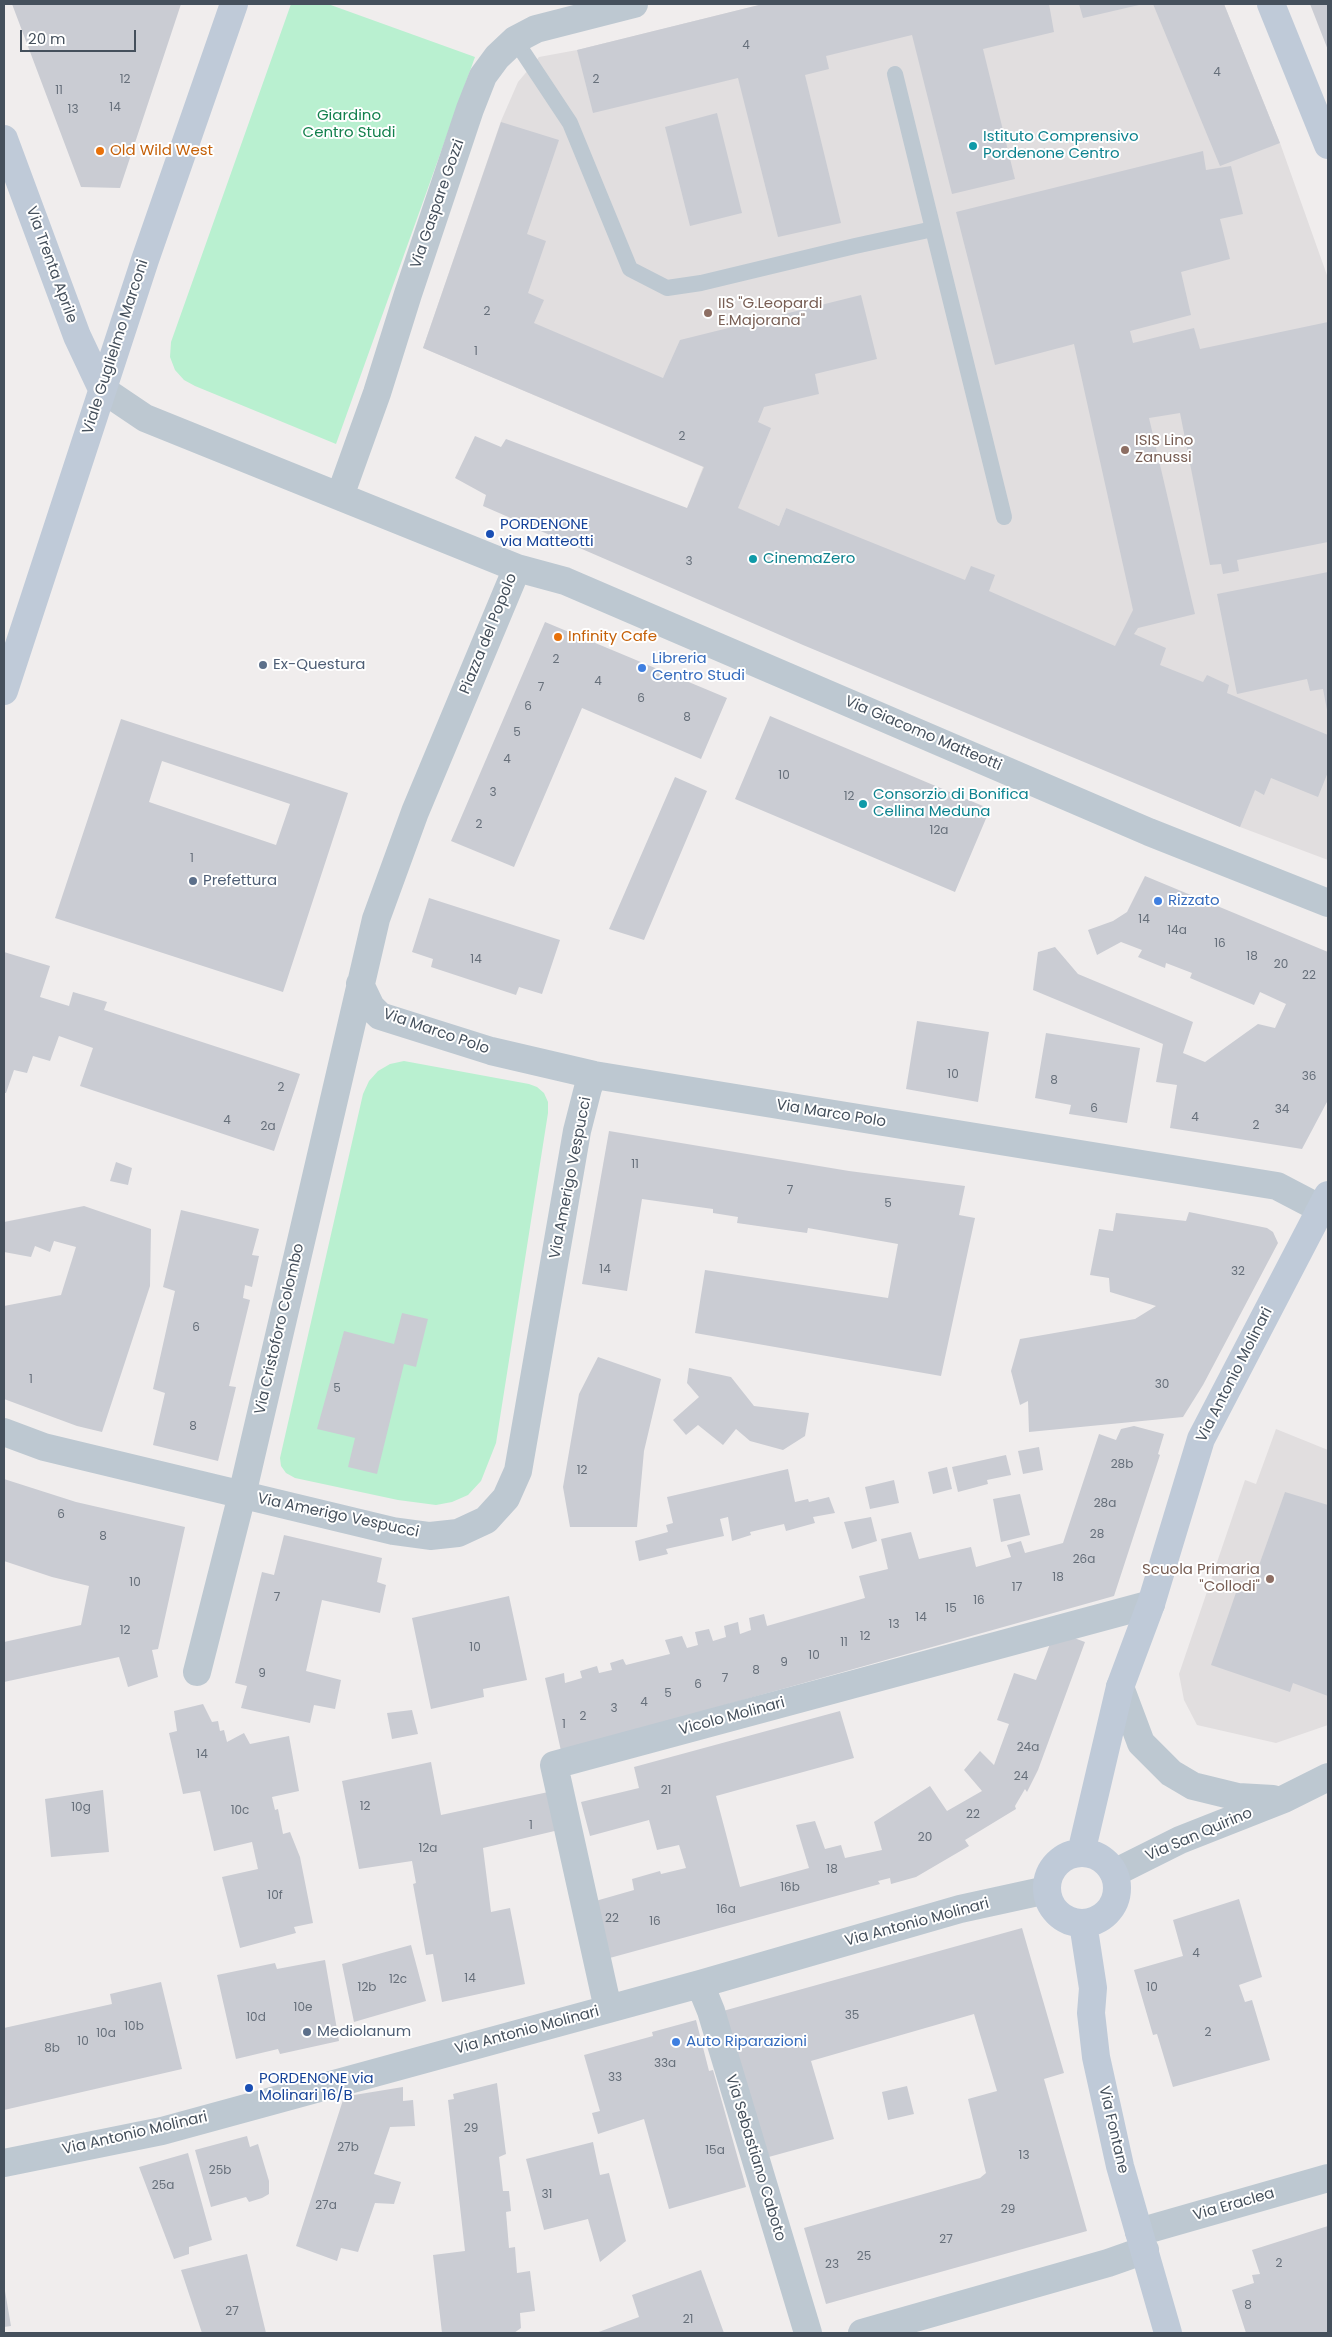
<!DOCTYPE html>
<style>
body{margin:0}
#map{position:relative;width:1332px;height:2337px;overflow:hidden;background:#f0eded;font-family:Poppins,sans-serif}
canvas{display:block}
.frame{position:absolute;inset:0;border:5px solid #45505c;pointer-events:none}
.scale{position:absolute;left:20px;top:30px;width:116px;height:22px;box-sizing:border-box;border:2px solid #45505c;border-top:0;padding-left:6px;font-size:15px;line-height:18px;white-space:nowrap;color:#45505c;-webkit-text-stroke:4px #fff;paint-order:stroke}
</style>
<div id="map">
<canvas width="1332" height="2337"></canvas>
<div class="frame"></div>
<div class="scale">20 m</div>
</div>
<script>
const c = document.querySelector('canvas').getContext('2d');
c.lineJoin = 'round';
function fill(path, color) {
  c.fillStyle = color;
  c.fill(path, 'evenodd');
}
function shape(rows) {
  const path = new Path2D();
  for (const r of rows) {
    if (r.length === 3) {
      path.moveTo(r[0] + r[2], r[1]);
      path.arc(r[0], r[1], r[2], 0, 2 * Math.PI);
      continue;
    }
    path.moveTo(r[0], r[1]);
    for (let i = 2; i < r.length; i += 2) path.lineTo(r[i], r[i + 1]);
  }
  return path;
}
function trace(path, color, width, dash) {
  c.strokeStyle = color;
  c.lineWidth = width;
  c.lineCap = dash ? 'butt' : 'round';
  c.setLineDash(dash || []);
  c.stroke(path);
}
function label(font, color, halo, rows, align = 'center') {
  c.font = font + ' Poppins,sans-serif';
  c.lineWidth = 4;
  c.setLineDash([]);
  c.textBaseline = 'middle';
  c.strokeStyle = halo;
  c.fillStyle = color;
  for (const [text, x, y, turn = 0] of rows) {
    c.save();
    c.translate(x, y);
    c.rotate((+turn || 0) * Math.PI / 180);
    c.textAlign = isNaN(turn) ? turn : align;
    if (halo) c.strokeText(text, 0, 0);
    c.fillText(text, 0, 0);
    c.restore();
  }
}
fill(shape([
 [763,4,1224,4,1280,143,1328,278,1328,860,1240,827,1085,761,786,508,779,526,694,490,703,467,423,348,501,121,518,82,539,57,577,50],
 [1276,1429,1328,1450,1328,1725,1276,1743,1197,1725,1184,1700,1179,1674,1245,1480,1256,1484]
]), '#e1dedf');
fill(shape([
 [291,4,328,4,475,57,336,444,195,386,184,380,175,370,170,357,171,342],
 [404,1061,529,1084,537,1087,544,1093,548,1102,548,1113,496,1443,481,1481,468,1495,452,1502,436,1505,398,1500,295,1478,286,1473,281,1466,280,1458,363,1094,369,1081,378,1071,390,1064]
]), '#b9f0d0');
fill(shape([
 [12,4,108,5,108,4,181,4,120,188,81,187],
 [763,4,1049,4,1054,32,983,49,1015,179,952,194,912,35,826,56,829,69,805,75,841,223,778,237,738,78,593,113,577,50],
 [1079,4,1139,4,1139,5,1083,18],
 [1153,4,1224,4,1280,143,1220,166],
 [1310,4,1328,4,1328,50],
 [717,113,742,213,690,226,665,127],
 [501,122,559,140,527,234,546,241,528,293,544,300,534,323,663,378,680,340,861,295,877,359,815,374,819,394,764,407,758,422,771,428,738,508,779,526,786,508,965,580,971,566,995,575,989,591,1115,646,1133,610,1074,344,995,365,956,212,1203,151,1206,170,1231,166,1243,214,1220,219,1230,259,1181,272,1191,315,1130,331,1133,343,1194,328,1200,349,1328,322,1328,542,1237,560,1239,571,1223,574,1221,564,1210,565,1180,413,1149,418,1195,614,1138,628,1134,634,1166,648,1160,665,1203,682,1207,675,1229,685,1227,693,1328,735,1328,772,1318,797,1271,778,1264,795,1255,790,1240,827,803,645,483,506,486,495,455,478,475,436,501,447,506,439,687,508,704,467,423,348],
 [1328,572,1328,715,1323,689,1310,691,1307,679,1237,694,1217,594],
 [545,622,727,698,701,759,582,708,514,867,451,841],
 [770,716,990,809,955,892,735,799],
 [121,719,348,793,283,992,55,918],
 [162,761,290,804,276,845,149,802],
 [675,777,707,791,644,940,609,929],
 [1145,876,1328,952,1328,1100,1302,1149,1170,1128,1177,1085,1156,1082,1163,1044,1033,990,1038,952,1055,947,1078,974,1193,1022,1183,1053,1205,1062,1258,1024,1275,1028,1286,1004,1260,992,1254,1005,1190,978,1192,973,1166,963,1165,968,1138,957,1142,950,1121,942,1097,955,1088,930,1113,921,1127,912],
 [429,898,560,940,542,994,519,987,516,995,431,967,433,959,412,952],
 [4,952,50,966,40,997,69,1006,73,992,107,1002,104,1010,300,1074,274,1151,80,1086,93,1048,59,1036,50,1061,33,1056,27,1073,14,1070,6,1093,4,1093],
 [917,1021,989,1032,978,1102,906,1089],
 [1046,1033,1140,1048,1127,1123,1069,1114,1071,1105,1035,1098],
 [609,1131,849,1171,965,1186,959,1215,975,1218,941,1376,695,1333,705,1270,888,1298,898,1244,808,1228,807,1233,737,1223,738,1217,713,1213,713,1209,642,1199,627,1291,582,1284],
 [116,1162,132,1168,128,1185,110,1181],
 [84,1206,151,1229,150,1286,102,1432,77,1426,4,1399,4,1306,61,1295,76,1247,54,1241,50,1252,35,1246,31,1257,4,1252,4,1222],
 [181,1210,259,1229,252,1255,259,1256,252,1287,245,1285,243,1298,250,1300,229,1386,236,1387,218,1461,153,1445,165,1393,153,1389,175,1291,163,1287],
 [1189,1212,1267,1228,1273,1232,1278,1243,1203,1385,1183,1417,1029,1432,1028,1401,1020,1405,1011,1371,1020,1339,1135,1319,1156,1306,1110,1292,1109,1278,1090,1275,1099,1229,1113,1231,1116,1213,1186,1221],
 [402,1313,428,1319,416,1367,404,1364,377,1474,348,1467,355,1438,317,1429,344,1331,394,1344],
 [598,1357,661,1379,644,1451,637,1527,570,1527,563,1487,579,1394],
 [689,1368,731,1377,754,1406,809,1413,805,1436,783,1450,750,1441,736,1429,723,1445,698,1425,686,1435,673,1420,699,1397,687,1383],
 [1134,1426,1164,1434,1158,1454,1160,1455,1114,1596,561,1751,545,1678,564,1673,565,1683,582,1678,580,1671,597,1666,599,1673,612,1670,610,1663,623,1659,626,1665,670,1654,665,1640,682,1636,687,1648,698,1645,695,1632,709,1629,713,1641,726,1637,724,1626,738,1622,740,1634,751,1630,749,1618,764,1614,767,1626,865,1598,859,1576,888,1569,881,1539,911,1532,919,1559,971,1547,976,1567,1011,1557,1007,1545,1021,1541,1025,1553,1063,1543,1099,1434,1116,1440,1121,1429],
 [1039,1447,1043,1470,1023,1474,1018,1451],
 [1006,1455,1011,1475,987,1480,988,1484,958,1492,952,1467],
 [947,1467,952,1489,933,1494,928,1472],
 [788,1469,795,1502,808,1499,809,1502,829,1497,835,1513,813,1517,815,1523,786,1531,784,1524,750,1532,751,1535,732,1541,728,1517,720,1519,724,1536,666,1549,668,1554,639,1561,635,1541,668,1532,666,1525,673,1523,667,1497],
 [4,1479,76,1502,185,1527,158,1649,152,1650,158,1677,128,1687,119,1657,4,1682,4,1642,81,1625,89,1586,52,1577,4,1561],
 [894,1480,899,1503,870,1509,865,1487],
 [1285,1492,1328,1505,1328,1696,1293,1683,1290,1692,1211,1665,1240,1581,1252,1585],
 [1020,1494,1030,1535,1001,1542,993,1499],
 [871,1517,877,1541,852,1549,844,1522],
 [284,1535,382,1558,377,1582,386,1585,380,1613,322,1600,306,1671,341,1680,335,1709,314,1705,310,1723,241,1708,247,1686,235,1683,262,1572,274,1575],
 [509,1596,527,1680,483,1689,484,1697,431,1709,412,1618],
 [1055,1631,1085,1642,1038,1770,1027,1792,1025,1789,1015,1806,1016,1809,965,1840,969,1846,916,1877,891,1884,890,1878,878,1881,880,1884,606,1959,592,1902,634,1890,632,1879,660,1871,661,1874,686,1868,679,1845,657,1850,649,1820,590,1836,581,1802,639,1788,634,1767,840,1711,854,1758,716,1796,740,1887,809,1868,796,1825,815,1821,825,1849,841,1845,845,1858,882,1850,874,1822,930,1786,947,1811,982,1791,964,1770,980,1751,994,1765,1009,1724,997,1720,1014,1673,1036,1680],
 [203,1704,212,1722,218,1721,220,1731,224,1730,227,1742,244,1733,250,1744,289,1736,299,1791,272,1797,275,1810,278,1809,283,1834,290,1832,300,1857,313,1923,294,1927,296,1933,240,1948,222,1877,258,1869,252,1842,214,1851,200,1791,183,1794,169,1733,177,1731,174,1711],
 [412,1710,418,1734,392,1739,387,1713],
 [431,1762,441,1815,553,1791,563,1829,483,1848,491,1912,510,1908,525,1984,442,2002,433,1954,426,1955,413,1884,416,1883,412,1861,359,1869,342,1781],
 [103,1790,109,1852,51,1857,45,1799],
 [1239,1899,1262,1977,1239,1985,1245,2002,1252,2000,1270,2060,1173,2087,1157,2034,1153,2035,1134,1970,1183,1956,1173,1920],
 [1022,1928,1064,2073,1044,2079,1087,2231,826,2304,804,2228,980,2178,986,2173,968,2099,997,2091,974,2014,811,2061,834,2139,765,2158,723,2011],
 [411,1945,426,2001,354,2022,342,1964],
 [325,1960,339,2041,280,2054,278,2049,236,2059,217,1975,275,1963,277,1969],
 [161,1982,182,2069,4,2110,4,2028,112,2004,110,1994],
 [696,2020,709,2071,713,2070,746,2187,669,2209,644,2119,598,2134,592,2113,600,2111,584,2055,653,2036,652,2032],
 [497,2083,506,2154,499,2157,503,2191,509,2191,511,2211,506,2212,509,2248,515,2247,517,2273,530,2271,535,2311,520,2313,521,2328,514,2333,442,2333,433,2255,465,2251,448,2100,454,2099,453,2094],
 [907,2086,914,2114,888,2120,882,2092],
 [403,2087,403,2101,413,2100,415,2126,390,2127,374,2174,401,2182,394,2204,375,2203,358,2252,341,2248,337,2261,296,2246,343,2100,347,2102,348,2096],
 [247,2136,250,2147,258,2144,269,2181,269,2194,262,2198,249,2202,246,2197,211,2207,195,2150],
 [593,2142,600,2175,609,2173,626,2241,600,2262,588,2219,544,2230,526,2159],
 [188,2153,212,2240,189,2247,189,2254,174,2259,139,2167],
 [1328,2226,1328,2333,1246,2333,1232,2290,1254,2283,1252,2275,1260,2274,1252,2250],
 [247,2254,266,2333,202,2333,181,2270],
 [701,2270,724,2333,596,2333,639,2317,632,2295],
 [5,2291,11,2326,4,2327,4,2292]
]), '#caccd3');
trace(shape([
 [515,40,570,123,630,269,667,288,701,283,855,246,933,229,1004,517],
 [895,74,933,229]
]), '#bdc8d1', 16);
trace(shape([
 [102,389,145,418,517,568,565,581,1149,832,1328,903],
 [340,496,377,393,408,294,470,109,483,76,497,57,515,40,536,29,634,4],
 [360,984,371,1007,380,1016,491,1051,594,1075,1277,1186,1321,1209],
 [4,1432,44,1447,393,1531,430,1536,458,1533,486,1520,506,1498,518,1471,577,1131,588,1088,594,1075],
 [197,1672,242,1495,376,919,415,812,517,568],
 [1120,1687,1141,1743,1171,1773,1193,1786,1238,1797,1273,1799],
 [1114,1873,1180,1840,1284,1799,1328,1777],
 [700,1984,711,2011,808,2333],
 [608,2009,554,1765,1151,1604],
 [4,2163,162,2131,700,1984,960,1909,1047,1890],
 [1139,2232,1328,2178],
 [862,2333,1108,2263,1145,2250]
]), '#bdc8d1', 28);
trace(shape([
 [1271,4,1328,145],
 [4,139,77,336,102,389],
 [4,691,145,260,234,4],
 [1081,1853,1120,1687,1151,1604,1201,1439,1328,1195],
 [1082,1888,35],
 [1083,1923,1093,1988,1091,2013,1096,2057,1120,2166,1168,2333]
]), '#bfcad8', 28);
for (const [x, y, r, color] of [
 [973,146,5,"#0f9aa8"],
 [100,151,5,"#e8710a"],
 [708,313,5,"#8d6e63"],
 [1125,450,5,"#8d6e63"],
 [490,534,5,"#1a4fb4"],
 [753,559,5,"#0f9aa8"],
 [558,637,5,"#e8710a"],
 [263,665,5,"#5c6f8a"],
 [642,668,5,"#3f7fe0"],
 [863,804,5,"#0f9aa8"],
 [193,881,5,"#5c6f8a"],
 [1158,901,5,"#3f7fe0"],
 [1270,1579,5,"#8d6e63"],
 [307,2032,5,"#5c6f8a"],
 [676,2042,5,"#3f7fe0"],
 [249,2088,5,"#1a4fb4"]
]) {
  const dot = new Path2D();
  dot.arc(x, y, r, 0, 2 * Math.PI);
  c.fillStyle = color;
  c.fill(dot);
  trace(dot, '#fff', 2);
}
label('12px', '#666f7a', null, [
 ["4",746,46],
 ["4",1217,73],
 ["12",125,80],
 ["2",596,80],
 ["11",59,91],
 ["14",115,108],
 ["13",73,110],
 ["2",487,312],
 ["1",476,352],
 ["2",682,437],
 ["3",689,562],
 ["2",556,660],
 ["4",598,682],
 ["7",541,688],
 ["6",641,699],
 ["6",528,707],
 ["8",687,718],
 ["5",517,733],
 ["4",507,760],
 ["10",784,776],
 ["3",493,793],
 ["12",849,797],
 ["2",479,825],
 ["12a",939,831],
 ["1",192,859],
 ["14",1144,920],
 ["14a",1177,931],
 ["16",1220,944],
 ["18",1252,957],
 ["14",476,960],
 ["20",1281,965],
 ["22",1309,976],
 ["10",953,1075],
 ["36",1309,1077],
 ["8",1054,1081],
 ["2",281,1088],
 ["6",1094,1109],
 ["34",1282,1110],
 ["4",1195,1118],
 ["4",227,1121],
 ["2",1256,1126],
 ["2a",268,1127],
 ["11",635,1165],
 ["7",790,1191],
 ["5",888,1204],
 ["14",605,1270],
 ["32",1238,1272],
 ["6",196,1328],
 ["1",31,1380],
 ["30",1162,1385],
 ["5",337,1389],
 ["8",193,1427],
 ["28b",1122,1465],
 ["12",582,1471],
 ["28a",1105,1504],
 ["6",61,1515],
 ["28",1097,1535],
 ["8",103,1537],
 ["26a",1084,1560],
 ["18",1058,1578],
 ["10",135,1583],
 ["17",1017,1588],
 ["7",277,1598],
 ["16",979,1601],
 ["15",951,1609],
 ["14",921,1618],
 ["13",894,1625],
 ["12",125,1631],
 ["12",865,1637],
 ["11",844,1643],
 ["10",475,1648],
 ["10",814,1656],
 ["9",784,1663],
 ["8",756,1671],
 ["9",262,1674],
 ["7",725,1679],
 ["6",698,1685],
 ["5",668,1694],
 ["4",644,1703],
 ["3",614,1709],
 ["2",583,1717],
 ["1",564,1725],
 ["24a",1028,1748],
 ["14",202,1755],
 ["24",1021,1777],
 ["21",666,1791],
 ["12",365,1807],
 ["10g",81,1808],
 ["10c",240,1811],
 ["22",973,1815],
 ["1",531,1826],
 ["20",925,1838],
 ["12a",428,1849],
 ["18",832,1870],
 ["16b",790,1888],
 ["10f",275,1896],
 ["16a",726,1910],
 ["22",612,1919],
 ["16",655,1922],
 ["4",1196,1954],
 ["14",470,1979],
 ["12c",398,1980],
 ["12b",367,1988],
 ["10",1152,1988],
 ["10e",303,2008],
 ["35",852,2016],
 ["10d",256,2018],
 ["10b",134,2027],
 ["2",1208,2033],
 ["10a",106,2034],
 ["10",83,2042],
 ["8b",52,2049],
 ["33a",665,2064],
 ["33",615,2078],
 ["29",471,2129],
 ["27b",348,2148],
 ["15a",715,2151],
 ["13",1024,2156],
 ["25b",220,2171],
 ["25a",163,2186],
 ["31",547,2195],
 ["27a",326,2206],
 ["29",1008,2210],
 ["27",946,2240],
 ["25",864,2257],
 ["2",1279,2264],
 ["23",832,2265],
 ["8",1248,2306],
 ["27",232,2312],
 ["21",688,2320]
]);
label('15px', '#13804d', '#fff', [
 ["Giardino",349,116],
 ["Centro Studi",349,133]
]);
label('15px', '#0d838f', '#fff', [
 ["Istituto Comprensivo",983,137],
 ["Pordenone Centro",983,154],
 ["CinemaZero",763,559],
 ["Consorzio di Bonifica",873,795],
 ["Cellina Meduna",873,812]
], 'left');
label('15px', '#c56008', '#fff', [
 ["Old Wild West",110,151],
 ["Infinity Cafe",568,637]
], 'left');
label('15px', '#45505c', '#fff', [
 ["Via Gaspare Gozzi",438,204,-71],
 ["Via Trenta Aprile",51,265,70],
 ["Viale Guglielmo Marconi",116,347,-72],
 ["Piazza del Popolo",489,634,-68],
 ["Via Giacomo Matteotti",923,734,23],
 ["Via Marco Polo",436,1032,19],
 ["Via Marco Polo",831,1114,9],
 ["Via Amerigo Vespucci",571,1178,-79],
 ["Via Cristoforo Colombo",280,1329,-77],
 ["Via Antonio Molinari",1235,1375,-63],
 ["Via Amerigo Vespucci",338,1516,12],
 ["Vicolo Molinari",732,1717,-15],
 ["Via San Quirino",1199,1835,-23],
 ["Via Antonio Molinari",917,1923,-15],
 ["Via Antonio Molinari",527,2031,-15],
 ["Via Fontane",1113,2130,77],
 ["Via Antonio Molinari",135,2134,-13],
 ["Via Sebastiano Caboto",755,2158,73],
 ["Via Eraclea",1234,2205,-16]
]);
label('15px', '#785e54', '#fff', [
 ["IIS \"G.Leopardi",718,304],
 ["E.Majorana\"",718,321],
 ["ISIS Lino",1135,441],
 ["Zanussi",1135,458],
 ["Scuola Primaria",1260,1570,"right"],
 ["\"Collodi\"",1260,1587,"right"]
], 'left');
label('15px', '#164399', '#fff', [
 ["PORDENONE",500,525],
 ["via Matteotti",500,542],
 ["PORDENONE via",259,2079],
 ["Molinari 16/B",259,2096]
], 'left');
label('15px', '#366cbe', '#fff', [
 ["Libreria",652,659],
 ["Centro Studi",652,676],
 ["Rizzato",1168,901],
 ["Auto Riparazioni",686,2042]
], 'left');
label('15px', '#4e5e75', '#fff', [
 ["Ex-Questura",273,665],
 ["Prefettura",203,881],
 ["Mediolanum",317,2032]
], 'left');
</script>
